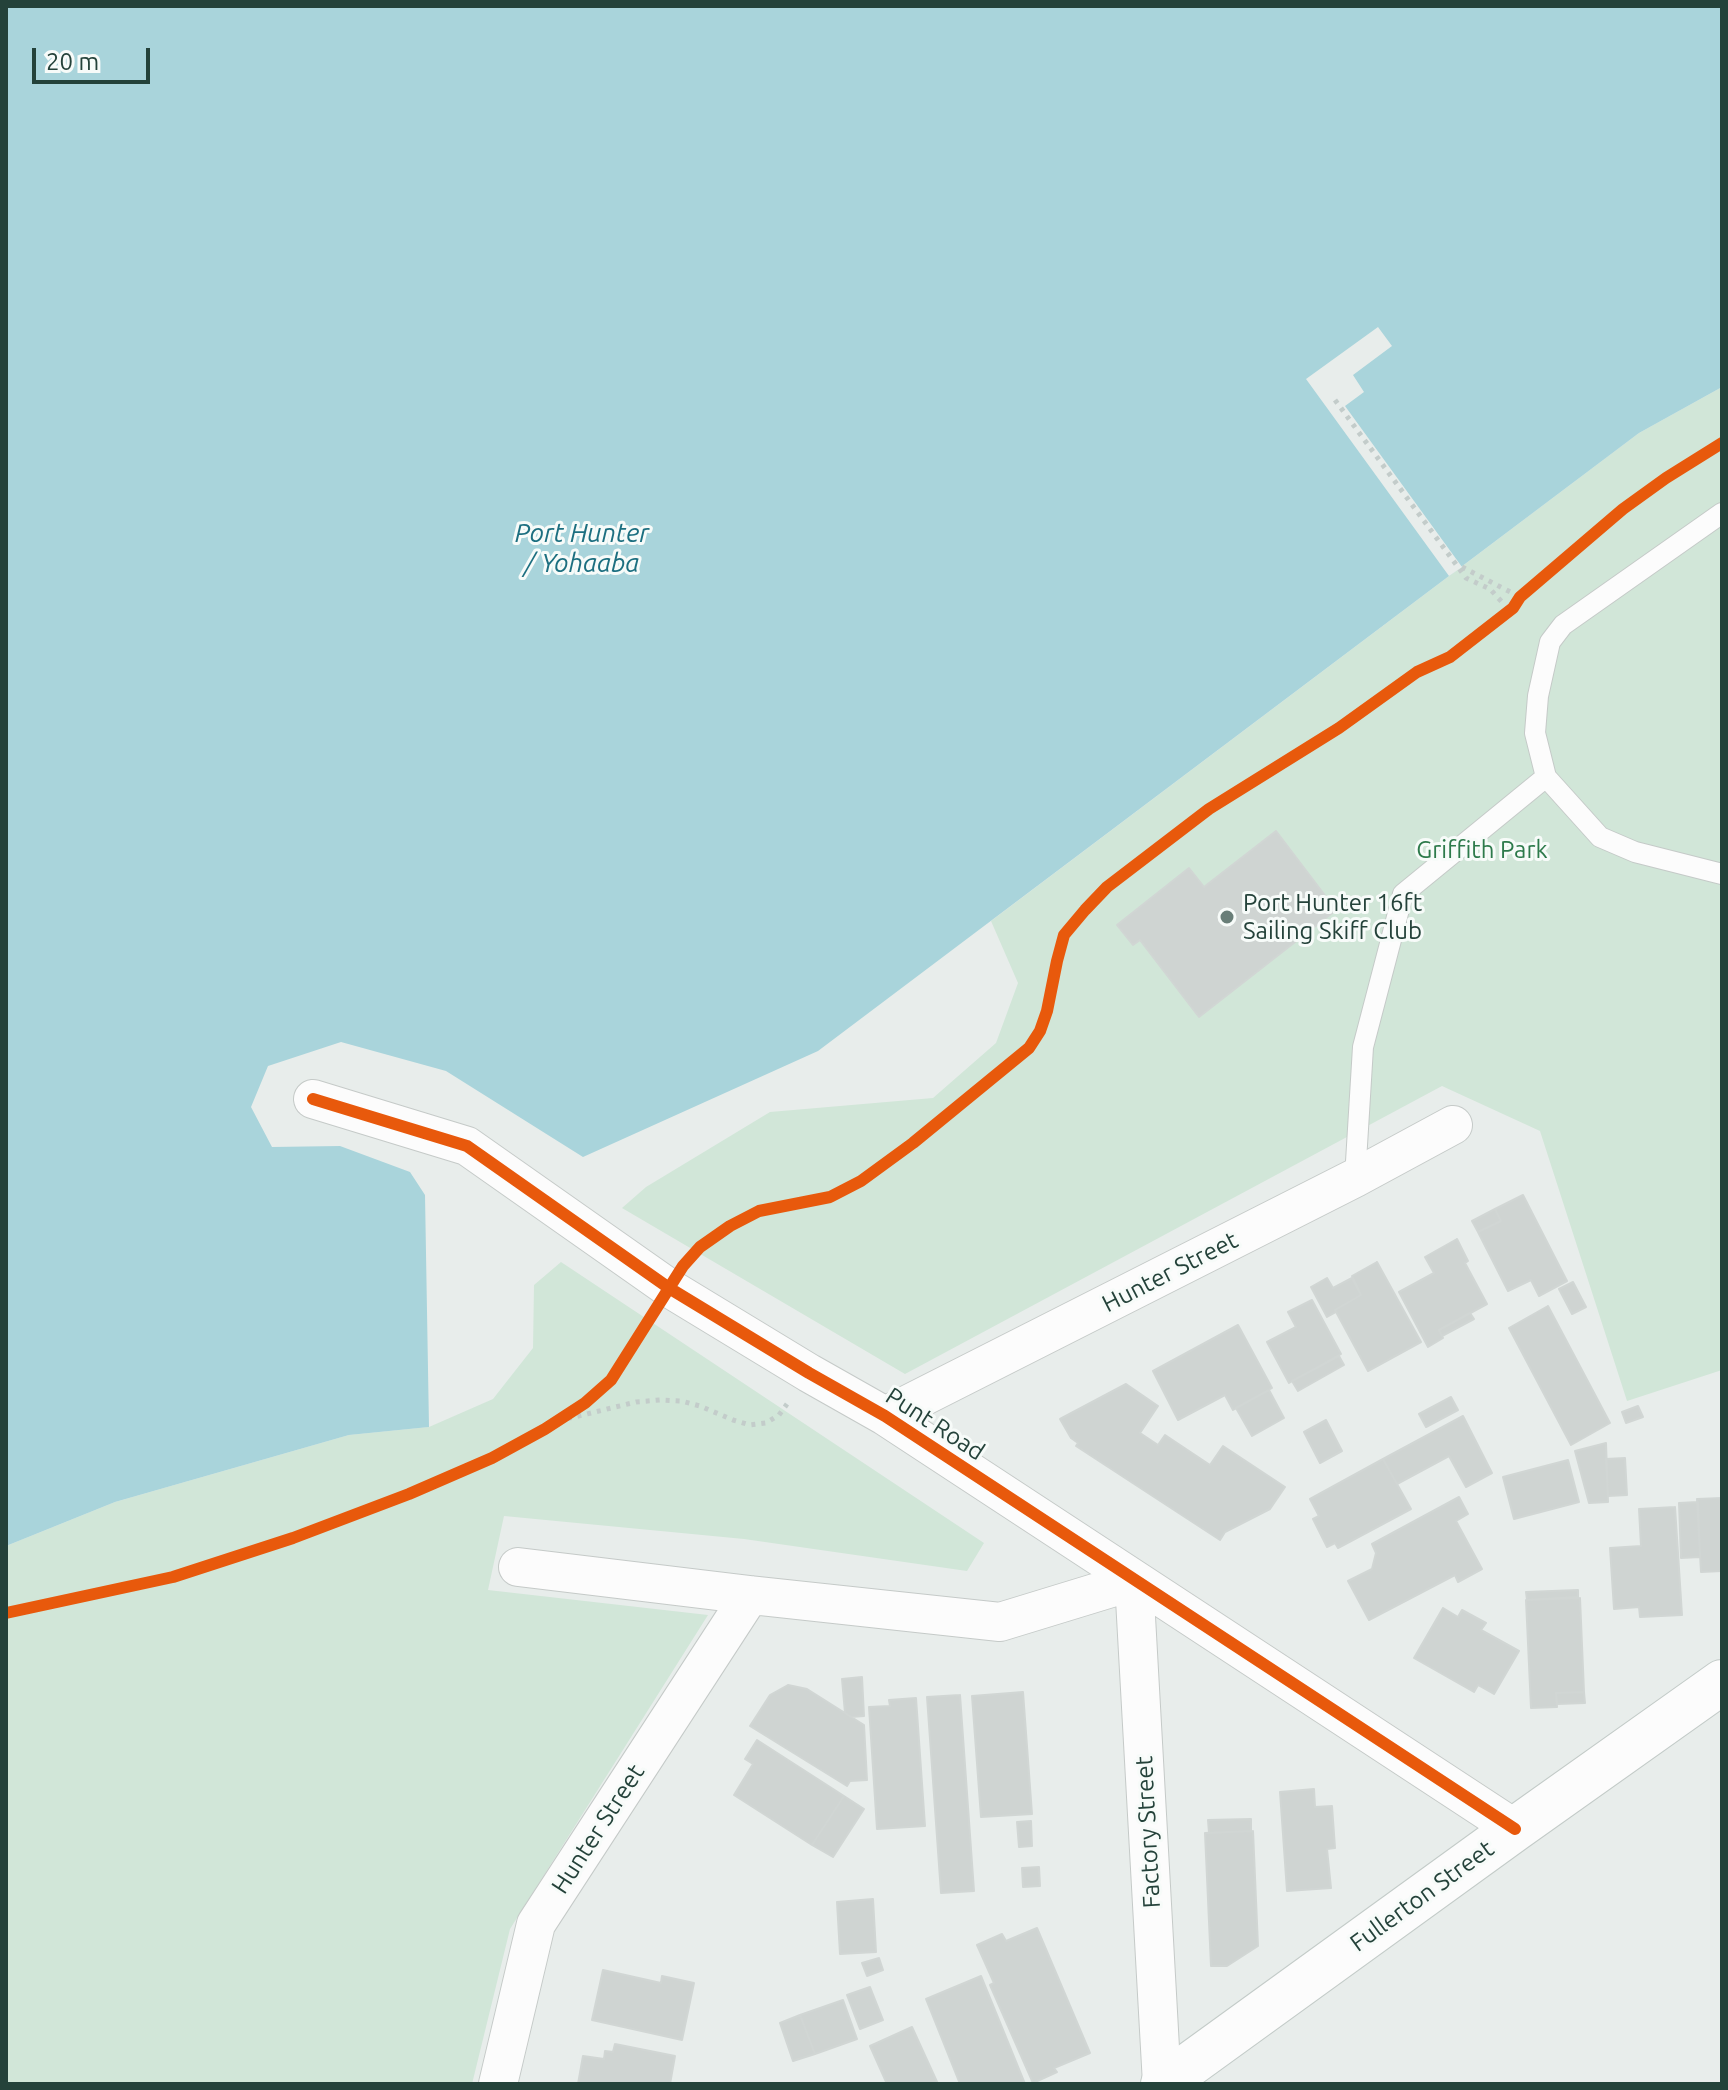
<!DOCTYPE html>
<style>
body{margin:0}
#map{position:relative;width:1728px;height:2090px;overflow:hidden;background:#e8edeb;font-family:Ubuntu,sans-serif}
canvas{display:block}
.frame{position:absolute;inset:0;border:8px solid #24423a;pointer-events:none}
.scale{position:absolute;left:32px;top:48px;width:118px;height:36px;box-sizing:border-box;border:4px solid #24423a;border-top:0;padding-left:10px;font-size:24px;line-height:28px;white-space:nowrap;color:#24423a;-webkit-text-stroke:6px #f7fbf9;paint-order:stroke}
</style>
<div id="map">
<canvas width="1728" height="2090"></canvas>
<div class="frame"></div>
<div class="scale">20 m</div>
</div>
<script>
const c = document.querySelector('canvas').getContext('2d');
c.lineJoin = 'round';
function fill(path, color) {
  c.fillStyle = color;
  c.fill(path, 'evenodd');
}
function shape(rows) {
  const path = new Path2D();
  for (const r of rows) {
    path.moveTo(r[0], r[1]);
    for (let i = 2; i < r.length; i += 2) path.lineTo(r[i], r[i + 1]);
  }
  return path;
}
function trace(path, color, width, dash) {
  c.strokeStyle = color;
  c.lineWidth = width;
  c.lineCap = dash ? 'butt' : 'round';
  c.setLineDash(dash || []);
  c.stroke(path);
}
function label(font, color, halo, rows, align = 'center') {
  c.font = font + ' Ubuntu,sans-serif';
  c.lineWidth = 6;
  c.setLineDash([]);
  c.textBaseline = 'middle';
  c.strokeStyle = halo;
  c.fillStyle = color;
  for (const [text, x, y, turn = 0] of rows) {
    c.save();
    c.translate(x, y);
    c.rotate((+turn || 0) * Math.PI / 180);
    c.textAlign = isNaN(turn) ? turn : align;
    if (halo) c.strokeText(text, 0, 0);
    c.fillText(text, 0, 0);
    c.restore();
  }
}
fill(shape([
 [1722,387,1722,1370,1627,1401,1540,1131,1442,1086,905,1374,622,1208,646,1187,770,1112,933,1098,996,1043,1018,983,991,921,1639,433],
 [561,1262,984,1543,967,1571,744,1539,504,1516,488,1590,708,1615,510,1929,472,2084,6,2084,6,1546,115,1502,349,1435,429,1427,493,1399,533,1348,534,1285]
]), '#d1e6d8');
fill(shape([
 [6,6,1722,6,1722,387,1639,433,818,1051,583,1157,446,1071,341,1042,268,1066,251,1107,272,1147,340,1146,410,1172,425,1195,429,1427,349,1435,115,1502,6,1546]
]), '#a9d4db');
fill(shape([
 [1378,327,1392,346,1353,375,1364,392,1345,406,1462,567,1449,576,1306,379]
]), '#e8edeb');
const building = shape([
 [1276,831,1336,910,1199,1017,1140,940,1133,945,1117,925,1189,868,1204,887,1276,831],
 [1523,1195,1567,1281,1539,1296,1531,1280,1508,1291,1478,1232,1501,1221,1495,1209,1523,1195],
 [1495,1209,1501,1221,1478,1232,1472,1221,1495,1209],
 [1457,1239,1468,1261,1465,1263,1487,1304,1439,1330,1443,1338,1428,1347,1399,1292,1434,1273,1425,1257,1457,1239],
 [1377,1262,1421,1342,1368,1371,1335,1310,1361,1295,1352,1276,1377,1262],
 [1327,1278,1333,1288,1352,1278,1361,1295,1335,1310,1336,1312,1327,1317,1311,1287,1327,1278],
 [1573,1282,1586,1307,1572,1314,1559,1289,1573,1282],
 [1312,1300,1341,1354,1289,1383,1267,1342,1296,1327,1288,1312,1312,1300],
 [1548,1306,1610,1423,1571,1445,1509,1328,1548,1306],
 [1470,1313,1474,1319,1442,1336,1439,1330,1470,1313],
 [1238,1325,1272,1388,1233,1410,1225,1395,1178,1420,1153,1371,1238,1325],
 [1339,1356,1344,1365,1298,1391,1292,1381,1339,1356],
 [1126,1384,1158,1406,1140,1433,1158,1445,1165,1435,1210,1465,1223,1446,1285,1487,1270,1509,1225,1532,1220,1540,1076,1446,1078,1443,1071,1438,1060,1419,1126,1384],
 [1269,1390,1284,1418,1252,1436,1236,1408,1269,1390],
 [1451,1397,1458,1410,1426,1427,1419,1414,1451,1397],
 [1638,1406,1643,1417,1626,1423,1622,1412,1638,1406],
 [1463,1416,1492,1473,1466,1487,1449,1456,1397,1484,1383,1459,1463,1416],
 [1326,1420,1342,1451,1320,1463,1304,1432,1326,1420],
 [1606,1443,1608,1502,1589,1503,1575,1451,1606,1443],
 [1625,1458,1627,1495,1608,1496,1606,1459,1625,1458],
 [1383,1459,1411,1509,1338,1548,1335,1543,1327,1547,1313,1519,1319,1516,1310,1499,1383,1459],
 [1568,1460,1579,1502,1514,1519,1503,1477,1568,1460],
 [1459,1497,1468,1514,1456,1521,1482,1569,1458,1582,1455,1575,1369,1620,1348,1581,1372,1569,1376,1553,1372,1544,1459,1497],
 [1722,1498,1722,1571,1701,1572,1697,1499,1722,1498],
 [1698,1502,1700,1557,1681,1558,1679,1503,1698,1502],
 [1675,1507,1682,1615,1640,1617,1639,1607,1614,1609,1610,1548,1641,1546,1639,1509,1675,1507],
 [1578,1590,1578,1597,1527,1600,1526,1592,1578,1590],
 [1580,1598,1584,1692,1556,1693,1557,1707,1531,1708,1526,1600,1580,1598],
 [1443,1608,1458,1617,1462,1610,1486,1623,1481,1630,1519,1651,1494,1694,1478,1685,1474,1692,1414,1658,1443,1608],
 [862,1677,864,1716,851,1717,845,1713,842,1679,862,1677],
 [788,1685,807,1689,864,1725,867,1780,850,1781,847,1786,750,1726,770,1695,788,1685],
 [1023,1692,1032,1814,981,1817,972,1696,1023,1692],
 [1584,1692,1585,1703,1557,1704,1556,1693,1584,1692],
 [960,1695,974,1891,941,1893,927,1697,960,1695],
 [916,1698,925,1826,877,1829,869,1707,890,1706,889,1700,916,1698],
 [757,1740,844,1796,812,1845,734,1795,753,1764,745,1759,757,1740],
 [1314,1789,1315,1807,1332,1806,1335,1848,1327,1849,1331,1888,1287,1891,1280,1792,1314,1789],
 [844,1796,864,1809,833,1857,812,1845,844,1796],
 [1251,1819,1251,1831,1209,1833,1208,1820,1251,1819],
 [1031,1821,1032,1846,1019,1847,1017,1822,1031,1821],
 [1253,1831,1258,1946,1227,1966,1211,1966,1205,1833,1253,1831],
 [1039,1867,1040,1886,1023,1887,1022,1868,1039,1867],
 [873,1899,876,1952,840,1954,837,1902,873,1899],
 [1037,1928,1090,2053,1054,2068,1057,2072,1033,2083,990,1985,994,1983,977,1945,1002,1934,1006,1941,1037,1928],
 [879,1958,883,1970,867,1976,862,1963,879,1958],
 [603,1970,661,1983,662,1976,694,1983,682,2040,592,2020,603,1970],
 [981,1976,1025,2084,960,2084,926,1999,981,1976],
 [870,1987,883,2020,860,2029,847,1995,870,1987],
 [843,2000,857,2039,815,2054,800,2015,843,2000],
 [800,2015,815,2054,793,2061,780,2023,800,2015],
 [912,2027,938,2084,887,2084,870,2046,912,2027],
 [615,2044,675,2056,670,2084,578,2084,583,2056,604,2059,605,2051,613,2052,615,2044]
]);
fill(building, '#cfd4d2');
trace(building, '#d1d6d4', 2);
const lane = shape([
 [1722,513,1563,625,1550,642,1538,696,1535,733,1546,777,1600,837,1635,852,1722,874],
 [1355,1178,1363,1047,1403,894,1546,777]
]);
const street = shape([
 [313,1099,467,1146,669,1288,809,1373,885,1416,1515,1829],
 [885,1416,1355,1178,1453,1125],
 [518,1567,750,1595,1000,1622,1134,1581,1162,2084],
 [498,2084,536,1924,750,1595]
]);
const secondary = shape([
 [1163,2084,1515,1829,1722,1682]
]);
trace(lane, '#c5cac8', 22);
trace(street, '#c5cac8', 40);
trace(secondary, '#c3cbc8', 46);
trace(shape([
 [1335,400,1466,578,1490,589,1502,602],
 [1462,567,1520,597],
 [558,1421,636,1402,660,1400,681,1401,700,1406,733,1420,750,1425,766,1423,779,1415,787,1404]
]), '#c3ccca', 5, [4, 6]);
trace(lane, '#fcfcfc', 20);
trace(street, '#fcfcfc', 38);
trace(secondary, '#fcfcfc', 44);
trace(shape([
 [313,1099,467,1146,669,1288,809,1373,885,1416,1515,1829],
 [6,1613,173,1577,293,1538,409,1494,492,1458,545,1429,585,1403,611,1380,683,1266,700,1247,730,1226,759,1211,830,1197,861,1181,913,1143,1029,1048,1040,1031,1047,1011,1057,961,1064,935,1085,910,1107,887,1209,809,1339,728,1417,672,1450,657,1513,608,1520,597,1623,509,1666,478,1722,443]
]), '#e8590c', 12);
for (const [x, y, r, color] of [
 [1227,917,8,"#697e78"]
]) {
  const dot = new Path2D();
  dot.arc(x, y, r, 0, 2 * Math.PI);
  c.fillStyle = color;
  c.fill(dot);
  trace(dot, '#f7fbf9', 3);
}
label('24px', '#2d7a4b', '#f7fbf9', [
 ["Griffith Park",1482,850]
]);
label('24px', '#24423a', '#f7fbf9', [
 ["Port Hunter 16ft",1243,903],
 ["Sailing Skiff Club",1243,931]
], 'left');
label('24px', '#24423a', '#f7fbf9', [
 ["Hunter Street",1170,1272,-27],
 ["Punt Road",935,1424,33],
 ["Hunter Street",598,1829,-57],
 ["Factory Street",1148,1832,-93],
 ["Fullerton Street",1422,1896,-36]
]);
label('italic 26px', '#1c6f80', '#f7fbf9', [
 ["Port Hunter",582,533],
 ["/ Yohaaba",582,563]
]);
</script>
